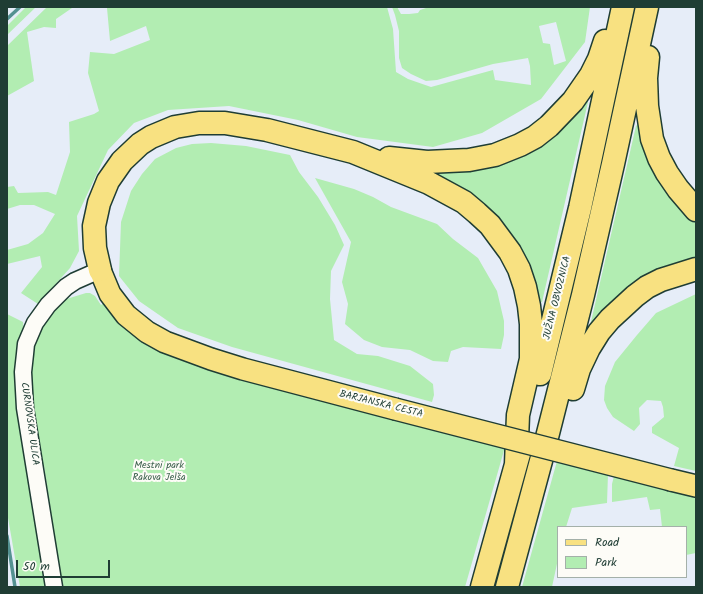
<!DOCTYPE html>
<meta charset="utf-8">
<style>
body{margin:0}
#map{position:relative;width:703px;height:594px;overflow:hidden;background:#e6edf8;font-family:Kalam,sans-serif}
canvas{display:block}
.frame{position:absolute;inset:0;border:8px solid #1f3d34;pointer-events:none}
.legend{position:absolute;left:557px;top:526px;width:130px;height:52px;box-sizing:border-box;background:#fdfcf7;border:1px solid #a4b0a9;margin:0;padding:5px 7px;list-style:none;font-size:12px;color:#1f3d34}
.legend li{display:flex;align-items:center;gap:8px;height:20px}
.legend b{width:20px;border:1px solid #a4b0a9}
.scale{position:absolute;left:16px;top:560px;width:94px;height:18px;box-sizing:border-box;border:2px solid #1f3d34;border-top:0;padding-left:5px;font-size:12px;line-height:14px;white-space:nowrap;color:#1f3d34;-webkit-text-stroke:3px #fdfcf7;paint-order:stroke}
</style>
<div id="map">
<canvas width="703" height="594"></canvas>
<div class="frame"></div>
<ul class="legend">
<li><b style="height:5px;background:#f8e181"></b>Road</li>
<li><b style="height:11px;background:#b2edb2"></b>Park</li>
</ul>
<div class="scale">50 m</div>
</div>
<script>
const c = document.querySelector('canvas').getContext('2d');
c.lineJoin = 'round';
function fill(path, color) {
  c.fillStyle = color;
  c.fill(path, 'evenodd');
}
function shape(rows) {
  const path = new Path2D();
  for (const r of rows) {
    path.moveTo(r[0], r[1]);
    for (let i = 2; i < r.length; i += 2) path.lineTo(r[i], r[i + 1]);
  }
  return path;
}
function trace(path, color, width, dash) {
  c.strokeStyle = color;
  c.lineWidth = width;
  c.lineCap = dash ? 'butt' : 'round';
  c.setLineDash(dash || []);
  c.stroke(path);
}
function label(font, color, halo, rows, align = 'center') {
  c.font = font + ' Kalam,sans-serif';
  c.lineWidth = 4;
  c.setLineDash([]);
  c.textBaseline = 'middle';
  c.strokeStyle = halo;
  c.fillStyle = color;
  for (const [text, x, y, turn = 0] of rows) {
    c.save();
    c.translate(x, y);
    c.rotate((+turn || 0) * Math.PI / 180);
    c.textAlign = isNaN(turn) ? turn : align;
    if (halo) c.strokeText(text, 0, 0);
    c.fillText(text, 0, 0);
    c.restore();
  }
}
fill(shape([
 [26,7,36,7,7,35,7,26],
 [47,7,78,7,72,8,56,19,56,28,44,27,27,32,34,81,7,96,7,46],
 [102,7,387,7,393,29,396,72,408,79,431,87,493,70,495,80,531,85,530,66,528,58,493,64,437,80,426,81,411,74,402,68,399,58,399,31,395,15,392,7,397,7,401,14,409,14,418,13,420,10,429,7,590,7,585,42,541,99,482,133,433,147,357,137,298,120,229,106,168,110,134,123,108,150,77,216,79,251,70,268,38,304,21,293,42,267,40,256,7,264,7,250,28,244,43,233,55,214,34,205,20,205,7,209,7,187,14,186,18,193,48,192,56,195,70,152,69,122,94,114,99,111,88,73,90,52,114,54,150,40,146,26,110,41,107,8],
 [556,22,566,61,554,65,550,44,543,43,539,26],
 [587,99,588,102,542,302,539,303,533,283,421,169,452,170],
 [638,124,641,124,696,221,696,260,590,326,636,126],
 [211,143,246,146,290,155,299,172,318,197,335,225,344,245,331,271,330,299,334,340,357,354,378,356,410,366,433,384,434,395,432,402,232,347,178,328,139,301,119,276,121,222,131,191,142,174,155,159,176,148,192,144],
 [315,178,354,189,373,197,391,207,437,224,453,239,478,258,497,291,504,321,504,335,501,349,463,347,451,351,448,362,433,361,410,350,382,347,364,340,345,324,348,304,342,282,351,242],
 [86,293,90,293,95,296,101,305,104,303,129,330,146,344,177,358,393,418,505,447,465,587,62,587,44,466,39,463,28,385,33,339,60,301],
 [696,294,696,471,674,466,679,448,652,433,652,427,664,417,663,407,661,401,647,400,639,408,640,424,634,431,613,417,607,408,604,400,605,386,615,362,637,335,656,313],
 [7,314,23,322,48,587,20,587,7,512],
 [557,461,608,474,607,503,572,508,566,527,558,527,558,559,552,587,522,587],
 [614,476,668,488,696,497,696,553,686,555,686,527,662,527,660,509,650,510,647,497,612,502,612,484]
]), '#b2edb2');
trace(shape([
 [7,19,20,7],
 [7,536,15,587]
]), '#549191', 3.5);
const minor = shape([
 [54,587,25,408,23,372,25,354,26,344,35,323,48,305,66,287,75,281,100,270]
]);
const major = shape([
 [100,270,110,294,126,315,147,332,165,342,211,359,243,369,395,409],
 [671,480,696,486]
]);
const highway = shape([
 [648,57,646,78,647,106,652,139,659,158,667,173,678,189,696,210],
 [389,158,427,162,469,160,495,155,520,145,535,137,549,126,573,101,591,75,599,59,605,41],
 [100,270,95,248,94,226,99,203,108,181,122,161,140,144,151,137,175,127,199,123,225,123,267,130,353,152,429,183,464,202,477,213,490,225,510,252,519,269,525,287,529,306,531,324,531,359,518,415,516,464],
 [540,374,580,208,623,7],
 [573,389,579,369,589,348,599,332,610,319,635,296,647,287,661,280,696,269],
 [482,587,520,450],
 [507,587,542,457,583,295,613,164,647,7]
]);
trace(minor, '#1f3d34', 19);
trace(major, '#1f3d34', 24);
trace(highway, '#1f3d34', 25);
trace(minor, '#fdfcf7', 16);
trace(major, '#f8e181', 21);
trace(highway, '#f8e181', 22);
const majorBridge = shape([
 [395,409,671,480]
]);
trace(majorBridge, '#1f3d34', 24, []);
trace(majorBridge, '#f8e181', 21);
label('10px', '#1f3d34', '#fdfcf7', [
 ["JUŽNA OBVOZNICA",558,298,-76],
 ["BARJANSKA CESTA",381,405,14],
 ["CURNOVSKA ULICA",29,424,82]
]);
label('10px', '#3c604d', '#fdfcf7', [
 ["Mestni park",159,466],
 ["Rakova Jelša",159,478]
]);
</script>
